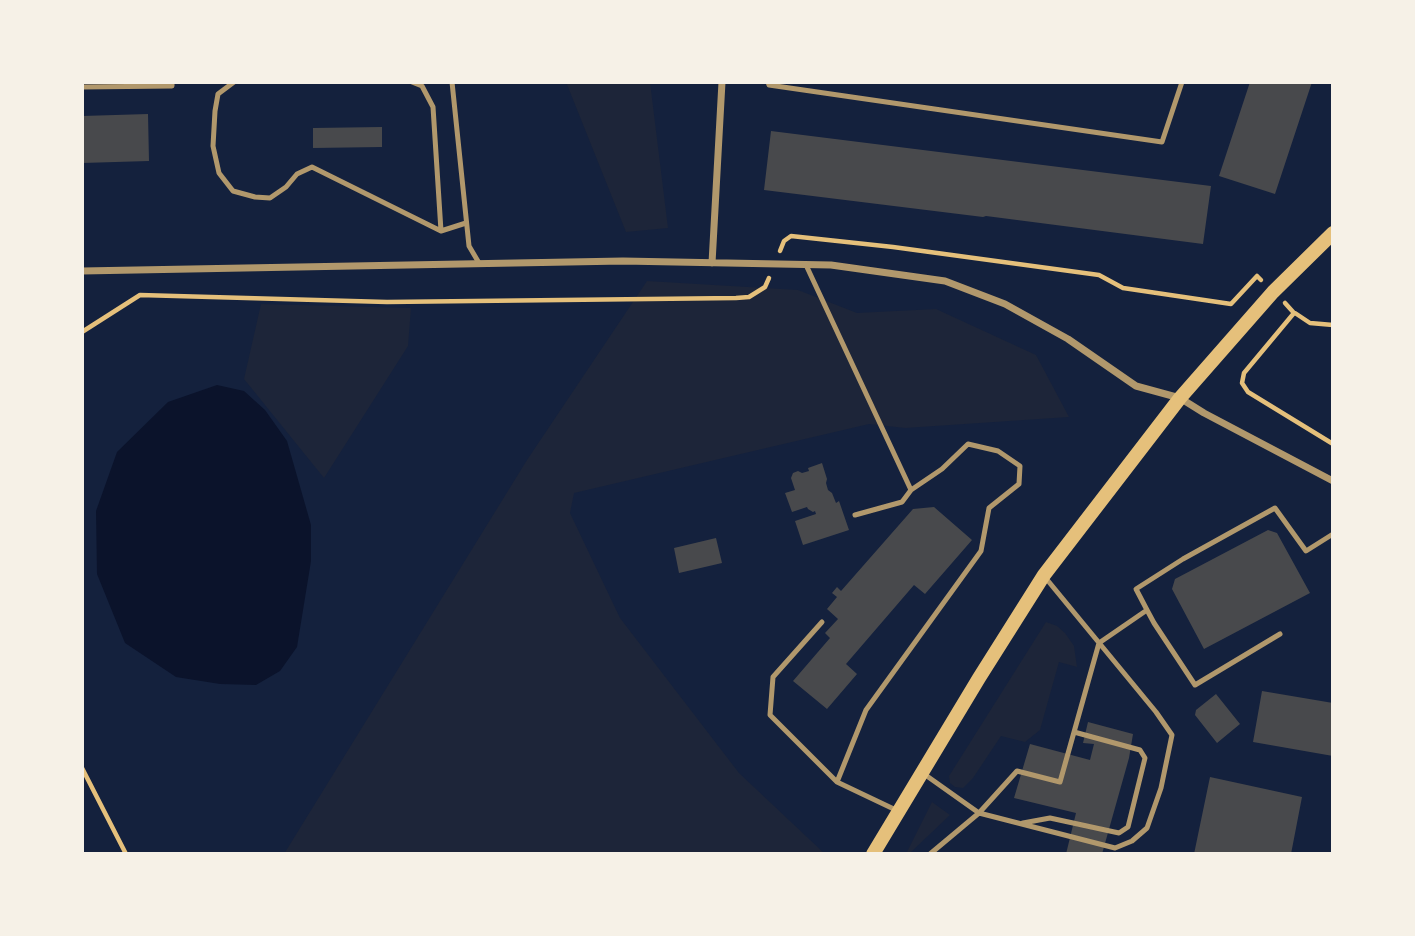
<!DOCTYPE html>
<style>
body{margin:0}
#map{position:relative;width:1415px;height:936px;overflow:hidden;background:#14213d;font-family:Ubuntu,sans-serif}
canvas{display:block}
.frame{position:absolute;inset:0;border:84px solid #f6f1e7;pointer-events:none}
</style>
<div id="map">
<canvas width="1415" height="936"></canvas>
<div class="frame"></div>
</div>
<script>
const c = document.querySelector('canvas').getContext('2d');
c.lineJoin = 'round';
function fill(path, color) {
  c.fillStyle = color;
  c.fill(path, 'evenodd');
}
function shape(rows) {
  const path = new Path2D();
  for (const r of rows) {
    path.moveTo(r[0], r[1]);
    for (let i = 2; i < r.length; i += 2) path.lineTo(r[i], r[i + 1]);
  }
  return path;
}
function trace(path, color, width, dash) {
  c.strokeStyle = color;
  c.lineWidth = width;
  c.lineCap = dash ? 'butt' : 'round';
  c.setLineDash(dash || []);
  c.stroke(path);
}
fill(shape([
 [566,82,650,82,668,228,626,232],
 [647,281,798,290,857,313,936,309,1036,355,1069,417,905,428,869,424,574,493,570,513,620,618,739,773,825,854,284,854,527,460],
 [261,304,411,308,408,346,324,478,244,379],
 [1046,622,1057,626,1065,633,1074,646,1077,667,1059,662,1040,730,1025,742,1001,736,973,778,963,788,955,787,950,783,949,776],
 [932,802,950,815,909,854,906,854]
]), '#1d2539');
fill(shape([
 [217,385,244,391,265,410,287,441,311,525,311,561,297,647,280,671,256,685,220,684,176,677,125,643,97,574,96,511,117,452,168,402]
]), '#0b132b');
fill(shape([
 [1250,82,1312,82,1275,194,1219,176],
 [148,114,149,161,82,163,82,116],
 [382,127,382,147,313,148,313,128],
 [771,131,1211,186,1203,244,986,216,983,217,764,190],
 [822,463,827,479,826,483,828,490,832,493,836,503,839,501,849,530,803,545,795,521,816,514,815,511,813,512,808,509,807,507,792,512,785,493,795,490,791,478,793,473,798,471,802,473,809,471,808,468],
 [934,507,972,540,925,594,914,585,846,664,857,674,827,709,793,681,830,638,825,633,838,619,827,609,837,597,832,593,837,587,841,591,913,509],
 [1268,530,1277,533,1310,593,1204,649,1172,589,1175,579],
 [716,538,722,563,679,573,674,548],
 [1262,691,1333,703,1333,756,1253,742],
 [1216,694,1240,724,1217,743,1195,715,1196,710],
 [1088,722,1133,734,1129,758,1102,854,1066,854,1076,813,1014,798,1030,744,1090,760,1094,744,1083,743],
 [1210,777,1302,797,1291,854,1194,854]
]), '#48494c');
trace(shape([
 [780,251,784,241,791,236,893,247,1099,275,1123,288,1231,304,1257,276,1261,280],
 [1285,303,1294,313,1244,373,1242,383,1248,392,1333,444],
 [1295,313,1310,323,1333,325],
 [82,332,140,295,387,302,736,298,749,297,765,287,769,278],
 [82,768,126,854]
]), '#e5c07b', 4.5);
trace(shape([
 [234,82,218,94,215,111,213,146,219,173,233,191,255,197,270,198,286,187,297,174,312,167,441,231,466,223],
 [412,82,422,86,433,107,441,231],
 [452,82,469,246,479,263],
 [768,82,769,85,1162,142,1182,82],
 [82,87,172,86,172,82],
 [806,265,911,490,902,502,855,515],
 [1147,610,1136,589,1183,559,1275,508,1306,551,1333,534],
 [822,622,773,677,770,715,837,782,898,811],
 [924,774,979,813,1115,848,1132,841,1147,828,1161,788,1172,735,1156,712,1044,576],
 [837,782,866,710,981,551,989,508,1019,484,1020,466,998,451,968,444,942,469,911,490],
 [1023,823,1050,818,1119,833,1128,827,1145,758,1140,750,1074,732],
 [930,854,979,813,1017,771,1060,782,1099,643,1147,610,1154,623,1195,685,1280,634]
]), '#b1986c', 5);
trace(shape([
 [712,263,722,82],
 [82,271,623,261,831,265,945,281,1005,304,1068,339,1136,386,1180,398,1204,413,1333,481]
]), '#b1986c', 7);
trace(shape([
 [873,854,979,678,1044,575,1180,398,1273,292,1333,233]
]), '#e5c07b', 14);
</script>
